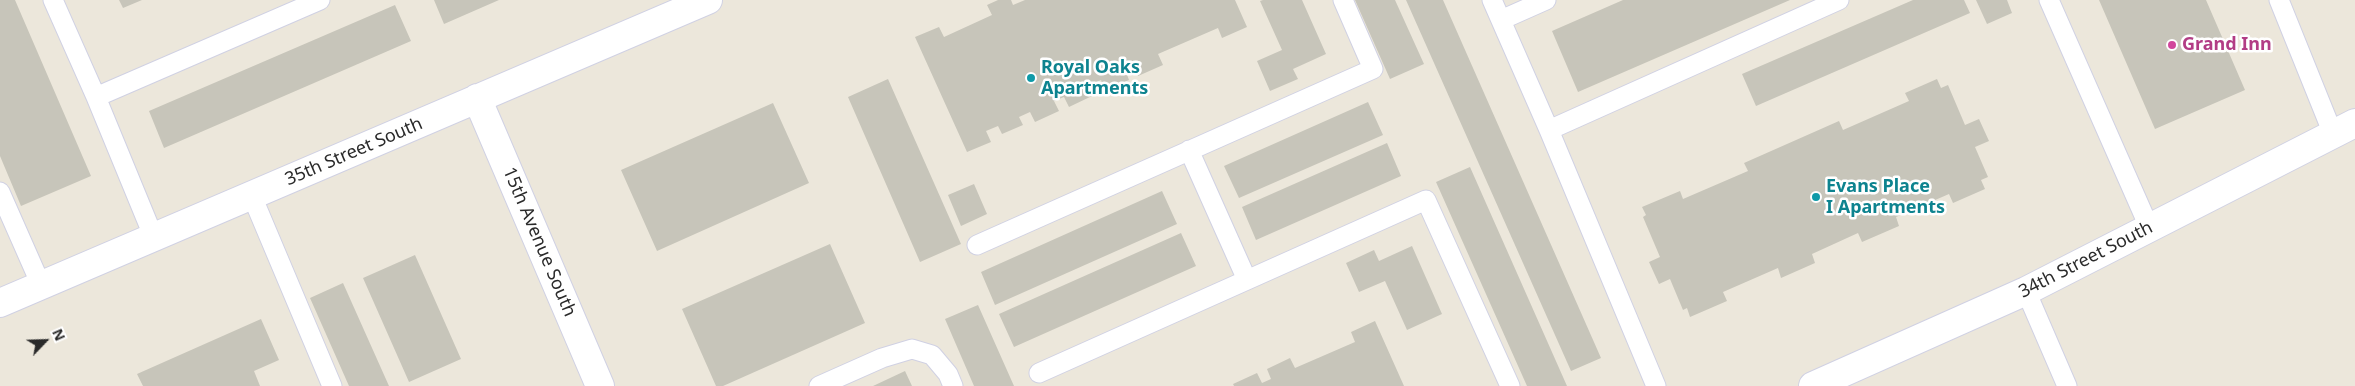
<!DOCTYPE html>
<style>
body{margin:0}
#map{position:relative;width:2355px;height:386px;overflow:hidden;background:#ece7db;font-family:"Noto Sans",sans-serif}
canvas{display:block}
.north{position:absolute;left:20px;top:316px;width:50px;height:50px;-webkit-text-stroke:4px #fff;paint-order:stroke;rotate:66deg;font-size:14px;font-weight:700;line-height:20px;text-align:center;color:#2a2a2a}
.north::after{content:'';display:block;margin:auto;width:18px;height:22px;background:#2a2a2a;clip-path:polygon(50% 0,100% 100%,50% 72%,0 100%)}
</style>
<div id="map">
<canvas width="2355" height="386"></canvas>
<div class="north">N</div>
</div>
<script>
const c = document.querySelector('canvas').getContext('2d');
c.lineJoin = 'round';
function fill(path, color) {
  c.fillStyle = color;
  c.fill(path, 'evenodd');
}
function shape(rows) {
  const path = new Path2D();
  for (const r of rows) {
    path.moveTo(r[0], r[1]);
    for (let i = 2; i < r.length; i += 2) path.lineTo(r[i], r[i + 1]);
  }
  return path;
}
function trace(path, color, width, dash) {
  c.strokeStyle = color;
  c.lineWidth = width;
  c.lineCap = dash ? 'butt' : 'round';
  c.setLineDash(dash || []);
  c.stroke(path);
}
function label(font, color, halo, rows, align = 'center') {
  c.font = font + ' "Noto Sans",sans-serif';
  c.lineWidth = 5;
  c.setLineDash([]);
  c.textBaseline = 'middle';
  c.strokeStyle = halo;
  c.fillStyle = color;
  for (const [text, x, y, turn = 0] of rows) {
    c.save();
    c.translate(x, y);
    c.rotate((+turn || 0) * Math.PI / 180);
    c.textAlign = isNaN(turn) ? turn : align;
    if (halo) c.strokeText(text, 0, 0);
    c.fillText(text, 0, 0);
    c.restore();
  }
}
fill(shape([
 [0,0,15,0,91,176,21,206,0,156],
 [119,0,142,0,123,8],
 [434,0,499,0,444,24],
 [998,0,1011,0,1013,5,1025,0,1235,0,1247,27,1222,38,1218,28,1158,54,1163,65,1138,76,1134,65,1125,69,1129,80,1105,90,1101,80,1088,86,1092,96,1069,107,1064,97,1054,101,1059,111,1035,122,1030,112,1019,117,1023,125,1002,134,998,126,986,131,991,142,967,152,915,37,939,27,944,37,992,15,987,5],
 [1263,0,1302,0,1326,54,1293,69,1298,79,1270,91,1257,61,1282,50,1260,1],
 [1355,0,1395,0,1424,64,1390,79],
 [1406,0,1443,0,1601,358,1571,371],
 [1623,0,1790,0,1578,92,1552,31],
 [1913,0,1964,0,1970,13,1756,106,1742,74],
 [1976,0,2007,0,2012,13,1987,24],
 [2099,0,2206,0,2245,90,2155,129],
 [395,5,411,41,164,148,149,111],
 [888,79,961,244,920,262,848,97],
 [1937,79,1941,88,1948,85,1965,125,1979,119,1989,141,1975,147,1988,177,1981,180,1985,189,1953,203,1949,194,1896,217,1899,226,1862,242,1858,233,1812,254,1815,263,1781,278,1778,268,1723,292,1727,301,1690,317,1687,308,1683,310,1670,279,1659,284,1649,262,1660,257,1643,217,1646,215,1642,207,1680,191,1683,199,1748,171,1744,163,1839,121,1843,130,1909,101,1905,93],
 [1368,102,1383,135,1239,198,1224,166],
 [773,103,809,183,657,251,621,170],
 [1387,143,1401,176,1256,240,1242,207],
 [1470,167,1567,386,1527,386,1436,182],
 [974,184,987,214,961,226,948,195],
 [1162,191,1177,224,995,305,981,272],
 [1181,233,1196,266,1014,347,999,314],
 [830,244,865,323,723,386,716,386,682,309],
 [1412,246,1442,314,1407,330,1385,281,1359,292,1346,263,1374,250,1379,261],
 [415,255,461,359,409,382,363,278],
 [343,283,389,386,349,386,310,298],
 [978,305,1014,386,974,386,945,319],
 [261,319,279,360,254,371,260,386,143,386,137,374],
 [1375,321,1404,386,1234,386,1233,384,1257,373,1262,383,1271,379,1267,369,1290,358,1295,368,1355,342,1351,332],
 [905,371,912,386,873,386]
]), '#c7c5ba');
const lane = shape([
 [53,0,96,97],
 [1492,0,1549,130,1656,386],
 [2049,0,2149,227],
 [2279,0,2333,134],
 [1501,20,1546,0],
 [1549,130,1839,0],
 [1189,150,1247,280],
 [0,192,41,285],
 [252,196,332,386],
 [154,238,96,97,320,0],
 [977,245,1373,69,1343,0],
 [2026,291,2067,386],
 [1039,373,1426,200,1510,386],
 [819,386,882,358,912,349,932,355,948,374,953,386]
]);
const street = shape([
 [477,98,600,386],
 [0,303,708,0]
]);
const secondary = shape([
 [1813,386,2026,291,2355,123]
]);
trace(lane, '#d0d1e3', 21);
trace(street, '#d0d1e3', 30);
trace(secondary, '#d0d1e3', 30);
trace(lane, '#fff', 19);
trace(street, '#fff', 28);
trace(secondary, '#fff', 28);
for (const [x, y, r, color] of [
 [2172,45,5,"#d1479c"],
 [1031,78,5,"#0f9aa8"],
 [1816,197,5,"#0f9aa8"]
]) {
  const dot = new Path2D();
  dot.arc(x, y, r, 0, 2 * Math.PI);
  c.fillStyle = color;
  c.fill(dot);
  trace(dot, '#fff', 2);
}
label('bold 18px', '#b23c85', '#fff', [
 ["Grand Inn",2182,45]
], 'left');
label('bold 18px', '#0d838f', '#fff', [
 ["Royal Oaks",1041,68],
 ["Apartments",1041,89],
 ["Evans Place",1826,187],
 ["I Apartments",1826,208]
], 'left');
label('18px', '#2a2a2a', '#fff', [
 ["35th Street South",354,152,-23],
 ["15th Avenue South",539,242,67],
 ["34th Street South",2086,260,-27]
]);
</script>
